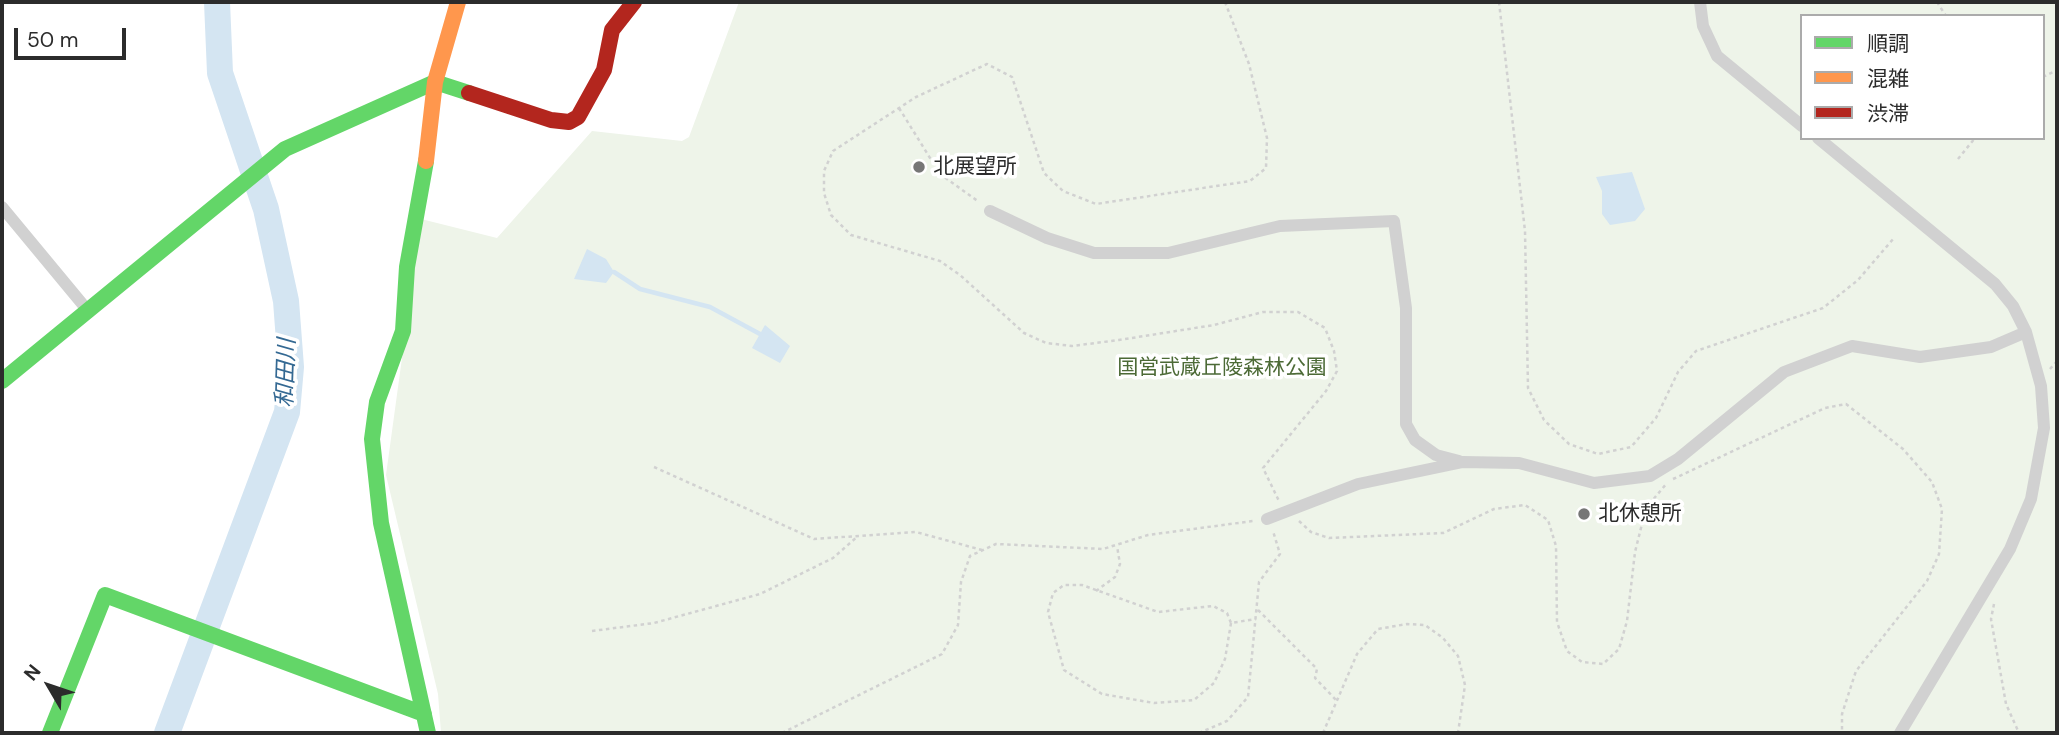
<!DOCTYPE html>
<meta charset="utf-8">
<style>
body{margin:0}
#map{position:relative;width:2059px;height:735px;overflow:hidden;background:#fff;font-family:"DM Sans","Noto Sans JP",sans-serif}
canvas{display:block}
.frame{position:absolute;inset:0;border:4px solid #2c2c2c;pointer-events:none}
.legend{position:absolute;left:1800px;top:14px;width:245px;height:126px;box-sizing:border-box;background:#fff;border:2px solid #ababab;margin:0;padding:9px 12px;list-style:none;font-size:21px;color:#2c2c2c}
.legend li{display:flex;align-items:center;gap:14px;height:35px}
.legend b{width:35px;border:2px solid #ababab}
.north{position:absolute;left:14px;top:651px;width:70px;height:70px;-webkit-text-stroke:5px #fff;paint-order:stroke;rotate:309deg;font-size:19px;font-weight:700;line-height:28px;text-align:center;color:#2c2c2c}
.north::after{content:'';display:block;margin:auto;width:24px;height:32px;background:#2c2c2c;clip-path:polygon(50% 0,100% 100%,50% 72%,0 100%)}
.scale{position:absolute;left:14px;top:28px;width:112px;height:32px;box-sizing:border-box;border:4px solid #2c2c2c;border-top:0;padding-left:9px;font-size:21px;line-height:24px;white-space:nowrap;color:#2c2c2c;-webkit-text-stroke:5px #fff;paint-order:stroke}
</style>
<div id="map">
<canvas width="2059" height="735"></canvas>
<div class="frame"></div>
<ul class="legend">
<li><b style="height:9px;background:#63d668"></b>順調</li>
<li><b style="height:9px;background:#ff974d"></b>混雑</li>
<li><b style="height:9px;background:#b3261e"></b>渋滞</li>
</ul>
<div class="north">N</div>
<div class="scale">50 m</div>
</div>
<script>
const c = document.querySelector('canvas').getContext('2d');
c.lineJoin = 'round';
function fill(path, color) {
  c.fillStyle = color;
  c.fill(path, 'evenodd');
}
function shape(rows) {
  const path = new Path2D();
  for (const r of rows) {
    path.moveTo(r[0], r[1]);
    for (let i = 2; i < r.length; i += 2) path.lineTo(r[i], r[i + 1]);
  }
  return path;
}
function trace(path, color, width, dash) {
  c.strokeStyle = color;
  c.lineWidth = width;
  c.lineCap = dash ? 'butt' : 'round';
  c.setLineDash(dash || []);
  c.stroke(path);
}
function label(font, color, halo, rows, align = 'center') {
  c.font = font + ' "DM Sans","Noto Sans JP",sans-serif';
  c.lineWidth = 7;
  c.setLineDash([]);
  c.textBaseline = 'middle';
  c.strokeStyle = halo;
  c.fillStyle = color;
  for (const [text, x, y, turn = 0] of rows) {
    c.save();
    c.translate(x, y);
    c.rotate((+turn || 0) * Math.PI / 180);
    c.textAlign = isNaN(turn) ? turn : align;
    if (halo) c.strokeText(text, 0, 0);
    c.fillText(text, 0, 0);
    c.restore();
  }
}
fill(shape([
 [739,2,2057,2,2057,733,441,733,438,694,386,475,421,219,497,238,592,131,682,141,689,137],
 [1802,16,2043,16,2043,138,1802,138]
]), '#eef4e9');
fill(shape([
 [1632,172,1645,209,1635,221,1610,225,1602,214,1602,191,1596,177],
 [587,249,606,259,614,272,606,283,574,279],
 [765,325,790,346,780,363,752,348]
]), '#d4e5f2');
trace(shape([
 [614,272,640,289,710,307,760,334]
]), '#d4e5f2', 4.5);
trace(shape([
 [167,733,287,412,291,367,286,301,266,209,220,73,217,2]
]), '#d4e5f2', 26);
trace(shape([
 [1225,2,1249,64,1267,138,1266,168,1250,181,1096,204,1063,191,1044,173,1012,77,987,64,916,97,833,151,824,171,824,193,831,215,851,235,940,261,960,275,1024,333,1046,343,1072,346,1119,340,1214,325,1263,312,1298,312,1325,328,1334,351,1337,371,1326,391,1263,468,1279,501],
 [1499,2,1525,231,1528,388,1544,420,1569,444,1598,454,1631,447,1656,418,1678,372,1696,351,1823,308,1858,280,1894,238],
 [1937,2,1946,16],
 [2043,77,2057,70],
 [899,108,940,174,979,202],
 [1958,159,1975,138],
 [2050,369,2057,361],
 [654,467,814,539,916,532,982,550],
 [1673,479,1825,408,1846,404,1903,449,1932,482,1942,509,1939,554,1927,581,1856,671,1842,714,1842,733],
 [1299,521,1311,532,1329,538,1443,533,1494,509,1525,505,1548,520,1556,546,1557,622,1567,651,1582,662,1603,664,1619,649,1627,621,1635,552,1646,508,1667,483],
 [1096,591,1115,577,1120,564,1117,546],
 [1994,604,1991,619,2006,704,2019,733],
 [1258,610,1317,669,1315,678,1338,702],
 [1231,623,1225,659,1214,683,1194,700,1154,703,1102,694,1064,670,1048,612,1053,593,1064,585,1082,585,1158,612,1213,606,1227,613,1231,623,1256,619],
 [592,631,654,623,760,594,833,558,858,536],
 [782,733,942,654,958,625,961,582,970,556,996,544,1103,549,1148,535,1253,521],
 [1078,733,1107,733],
 [1199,733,1227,721,1248,697,1259,582,1280,554,1273,531],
 [1323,733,1357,654,1378,629,1407,624,1425,625,1443,638,1458,656,1465,685,1458,733]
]), '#d1d1d1', 2.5, [3.5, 3.5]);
trace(shape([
 [1700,2,1703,26,1717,56,1802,126],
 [1818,138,1995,284,2013,306,2026,332,2041,386,2044,428,2031,499,2010,549,1900,733],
 [2,207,89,312],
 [990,211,1047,238,1094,253,1168,253,1280,226,1394,221,1406,308,1406,424,1415,440,1436,455,1459,461],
 [1267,519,1358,484,1463,462,1519,463,1594,483,1650,476,1678,459,1784,372,1852,346,1920,357,1991,347,2026,332]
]), '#d1d1d1', 12);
trace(shape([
 [426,161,407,267,403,331,377,402,372,439,381,523,428,733],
 [2,381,285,149,435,82,469,93],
 [50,733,105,595,424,714]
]), '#63d668', 16);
trace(shape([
 [426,161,435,82,458,2]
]), '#ff974d', 16);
trace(shape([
 [469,93,551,120,569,122,578,117,604,70,612,30,634,2]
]), '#b3261e', 16);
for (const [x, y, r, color] of [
 [919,167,7,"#767676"],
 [1584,514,7,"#767676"]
]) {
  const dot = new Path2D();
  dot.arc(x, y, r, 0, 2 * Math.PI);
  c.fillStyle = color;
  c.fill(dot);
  trace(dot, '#fff', 2.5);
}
label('21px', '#2c2c2c', '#fff', [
 ["北展望所",933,167],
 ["北休憩所",1598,514]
], 'left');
label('21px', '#4c6a36', '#fff', [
 ["国営武蔵丘陵森林公園",1222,368]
]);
label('italic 23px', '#346993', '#fff', [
 ["和田川",287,373,-88]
]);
</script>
